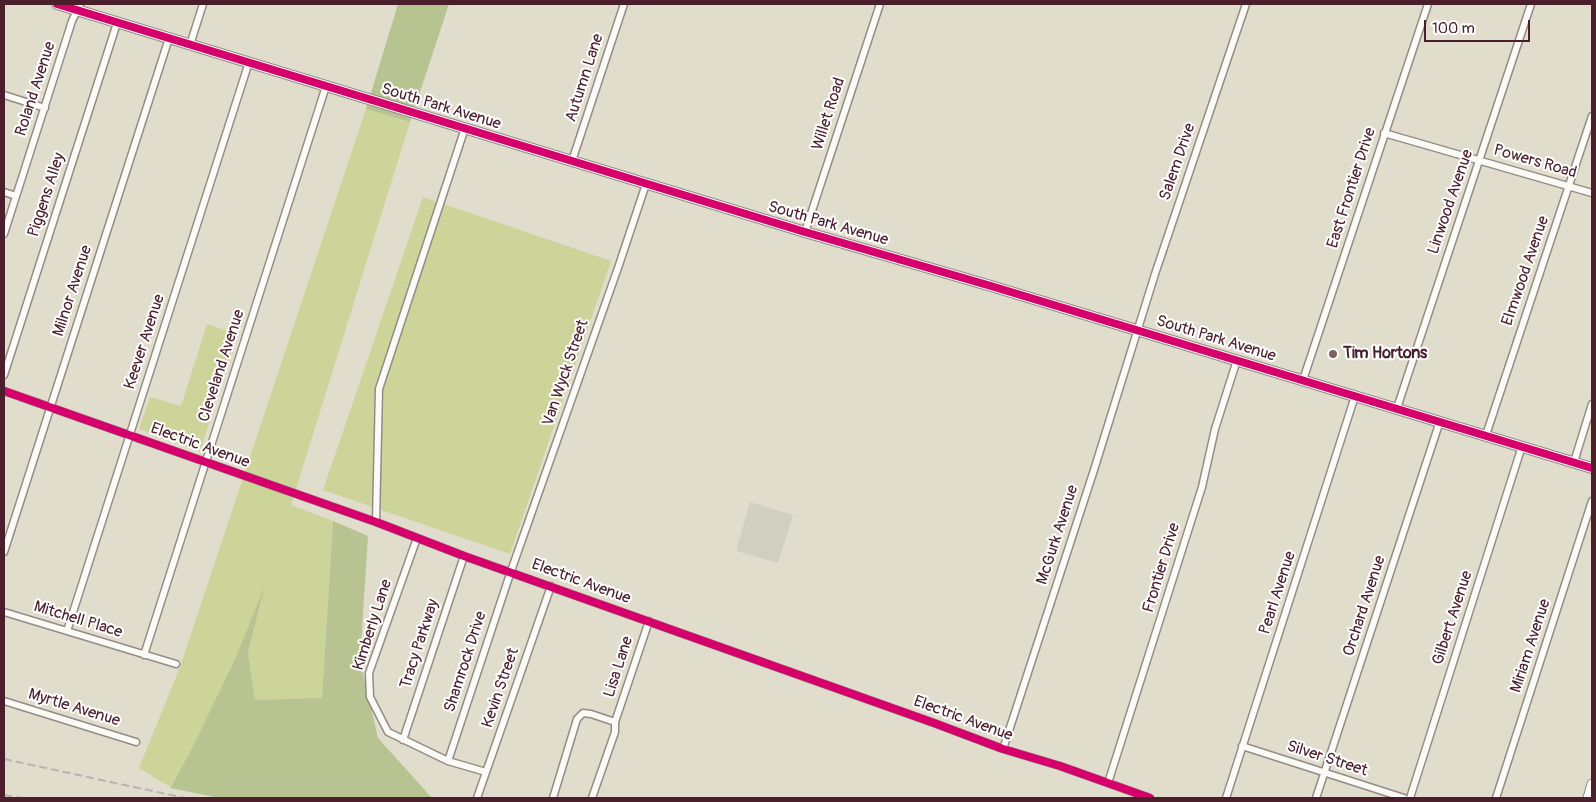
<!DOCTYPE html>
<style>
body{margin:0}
#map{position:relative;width:1596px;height:802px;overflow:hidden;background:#e1ddcc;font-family:Pangolin,sans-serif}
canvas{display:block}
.frame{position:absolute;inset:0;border:5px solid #4a1f2b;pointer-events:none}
.scale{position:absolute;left:1424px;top:20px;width:106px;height:22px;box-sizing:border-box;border:2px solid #4a1f2b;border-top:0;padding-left:6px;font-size:15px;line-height:18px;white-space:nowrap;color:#4a1f2b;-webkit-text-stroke:4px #fff;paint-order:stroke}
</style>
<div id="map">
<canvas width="1596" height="802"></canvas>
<div class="frame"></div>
<div class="scale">100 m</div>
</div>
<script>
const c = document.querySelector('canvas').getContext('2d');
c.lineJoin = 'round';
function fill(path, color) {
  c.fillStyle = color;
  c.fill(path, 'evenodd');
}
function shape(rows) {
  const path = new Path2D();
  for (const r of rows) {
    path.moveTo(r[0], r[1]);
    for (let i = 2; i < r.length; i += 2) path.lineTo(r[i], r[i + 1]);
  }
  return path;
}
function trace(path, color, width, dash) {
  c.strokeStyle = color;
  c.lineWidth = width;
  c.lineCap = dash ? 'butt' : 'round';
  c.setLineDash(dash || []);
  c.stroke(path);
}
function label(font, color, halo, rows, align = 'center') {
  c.font = font + ' Pangolin,sans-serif';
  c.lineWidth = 4;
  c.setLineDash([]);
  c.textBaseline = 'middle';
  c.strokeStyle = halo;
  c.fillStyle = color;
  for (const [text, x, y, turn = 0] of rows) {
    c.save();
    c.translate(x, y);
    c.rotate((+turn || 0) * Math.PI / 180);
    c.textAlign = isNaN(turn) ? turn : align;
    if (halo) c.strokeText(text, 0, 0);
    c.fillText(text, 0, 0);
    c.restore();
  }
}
fill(shape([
 [750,502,793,515,778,563,736,551]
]), '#d0d0c2');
fill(shape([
 [366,109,410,122,291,505,333,521,322,699,255,700,248,653,264,591,235,659,191,750,170,787,139,768,180,667],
 [423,197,611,261,510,554,323,490],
 [207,324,237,334,200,452,139,429,150,397,181,406]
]), '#ccd499');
fill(shape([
 [398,4,449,4,410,122,366,109],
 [333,521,368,536,360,660,378,738,432,798,219,798,170,788,191,750,235,659,265,586,248,653,255,700,322,698]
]), '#b7c492');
const street = shape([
 [190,45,203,4],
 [4,95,45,108],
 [1384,133,1592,193],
 [572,161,624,4],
 [4,192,16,196],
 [805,232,880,4],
 [4,234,72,21,80,4],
 [4,375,117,23],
 [1303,380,1428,4],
 [4,391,376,522,464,556,934,723,1003,749,1060,766,1150,798],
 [1397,408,1531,4],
 [1486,435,1592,116],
 [1574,462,1592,404],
 [376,522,379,389,465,128],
 [417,538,369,673,370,697,388,732,448,761,486,772],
 [4,552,169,38],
 [4,612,176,664],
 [67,631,249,62],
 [144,655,326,86],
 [4,701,136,742],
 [615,722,649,621],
 [403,740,464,556],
 [1242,746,1404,798],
 [1003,749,1094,470,1155,274,1246,4],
 [448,761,511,571,619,265,646,184],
 [1108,783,1202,487,1215,429,1237,360],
 [477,798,551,586],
 [553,798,577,719,583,713,591,714,615,722,615,732,592,798],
 [1226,798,1355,396],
 [1316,798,1440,421],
 [1410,798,1522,446],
 [1496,798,1592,501]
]);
const secondary = shape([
 [1588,798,1592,784]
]);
const primary = shape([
 [57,4,805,232,991,286,1592,468]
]);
trace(street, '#958b84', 9);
trace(secondary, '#958b84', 11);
trace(primary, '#958b84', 12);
trace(street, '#fafaf7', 6);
trace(secondary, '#fafaf7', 9);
trace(primary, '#fafaf7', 10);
trace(shape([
 [4,759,185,798],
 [4,795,21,798]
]), '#b8b2b2', 2, [8, 4]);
trace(shape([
 [57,4,805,232,991,286,1592,468],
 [4,391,376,522,464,556,934,723,1003,749,1060,766,1150,798]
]), '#d6006c', 8);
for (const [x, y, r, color] of [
 [1333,354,5,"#7f6263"]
]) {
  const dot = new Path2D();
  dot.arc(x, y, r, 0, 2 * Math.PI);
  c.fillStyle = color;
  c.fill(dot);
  trace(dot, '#fff', 2);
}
label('16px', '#4a1f2b', '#fff', [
 ["Autumn Lane",585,78,-72],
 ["Roland Avenue",36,89,-72],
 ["South Park Avenue",441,107,17],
 ["Willet Road",829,114,-72],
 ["Salem Drive",1178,162,-71],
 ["Powers Road",1535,162,16],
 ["East Frontier Drive",1352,188,-72],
 ["Piggens Alley",47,195,-72],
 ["Linwood Avenue",1451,202,-71],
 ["South Park Avenue",828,224,16],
 ["Elmwood Avenue",1526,271,-71],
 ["Milnor Avenue",73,291,-72],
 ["South Park Avenue",1216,339,17],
 ["Keever Avenue",145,342,-72],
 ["Cleveland Avenue",222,366,-72],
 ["Van Wyck Street",566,373,-71],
 ["Electric Avenue",200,446,20],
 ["McGurk Avenue",1058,535,-72],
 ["Frontier Drive",1162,568,-73],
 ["Electric Avenue",581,582,20],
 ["Pearl Avenue",1278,593,-72],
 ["Orchard Avenue",1365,606,-72],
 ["Gilbert Avenue",1453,618,-72],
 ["Mitchell Place",78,620,17],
 ["Kimberly Lane",373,625,-72],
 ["Tracy Parkway",420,644,-72],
 ["Miriam Avenue",1531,646,-72],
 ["Shamrock Drive",466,662,-72],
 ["Lisa Lane",619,667,-72],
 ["Kevin Street",501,688,-71],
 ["Myrtle Avenue",74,708,17],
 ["Electric Avenue",963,719,20],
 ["Silver Street",1327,759,18]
]);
label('bold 16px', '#4a1f2b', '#fff', [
 ["Tim Hortons",1343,354]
], 'left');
</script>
